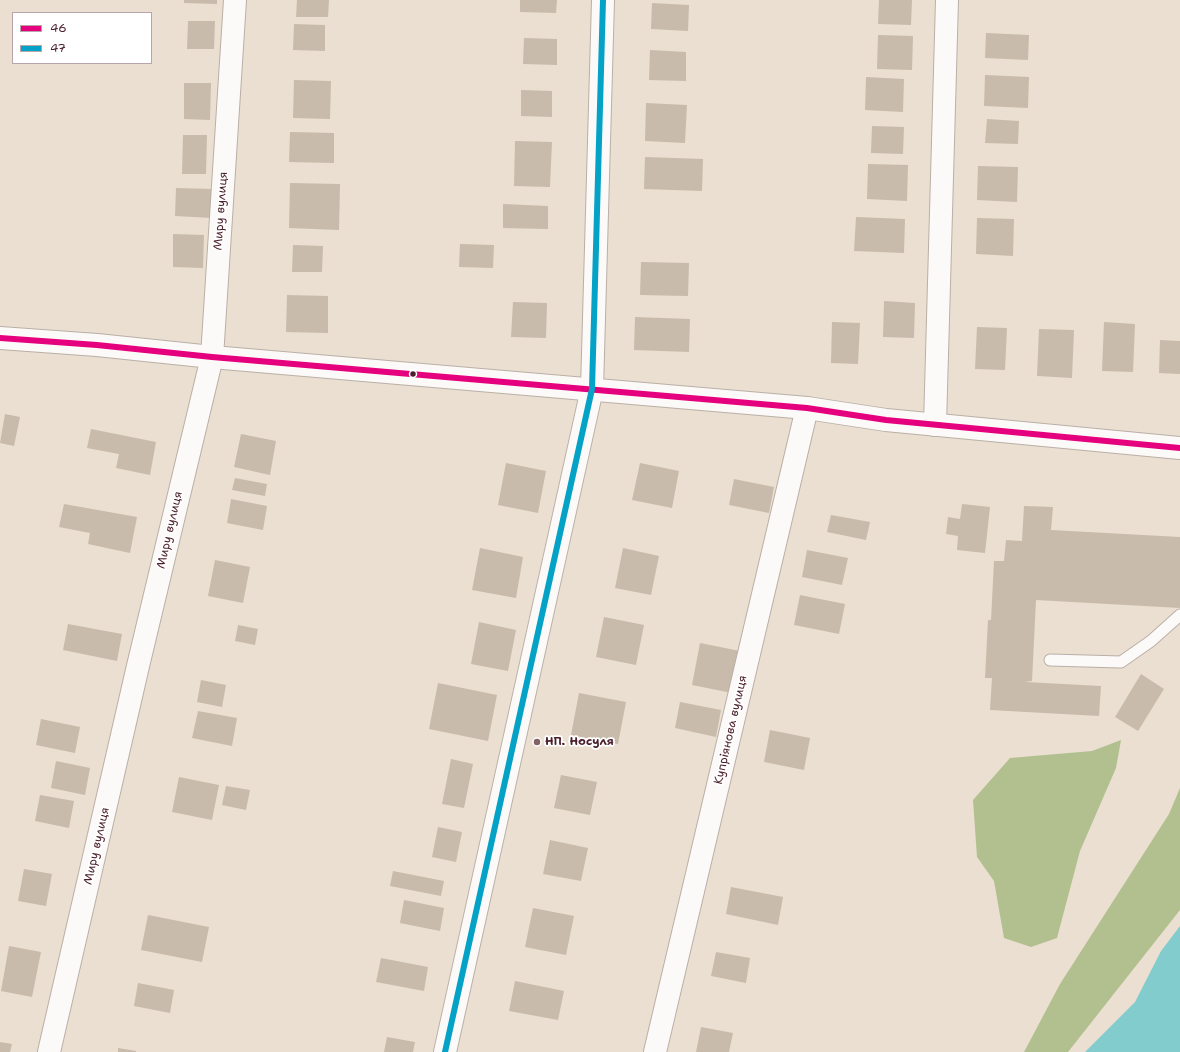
<!DOCTYPE html>
<meta charset="utf-8">
<style>
body{margin:0}
#map{position:relative;width:1180px;height:1052px;overflow:hidden;background:#eadfd0;font-family:"Shantell Sans",sans-serif}
canvas{display:block}
.legend{position:absolute;left:12px;top:12px;width:140px;height:52px;box-sizing:border-box;background:#fff;border:1px solid #b7a5aa;margin:0;padding:5px 7px;list-style:none;font-size:12px;color:#4a1f2b}
.legend li{display:flex;align-items:center;gap:8px;height:20px}
.legend b{width:20px;border:1px solid #b7a5aa}
</style>
<div id="map">
<canvas width="1180" height="1052"></canvas>
<ul class="legend">
<li><b style="height:5px;background:#e5007d"></b>46</li>
<li><b style="height:5px;background:#04a2c6"></b>47</li>
</ul>
</div>
<script>
const c = document.querySelector('canvas').getContext('2d');
c.lineJoin = 'round';
function fill(path, color) {
  c.fillStyle = color;
  c.fill(path, 'evenodd');
}
function shape(rows) {
  const path = new Path2D();
  for (const r of rows) {
    path.moveTo(r[0], r[1]);
    for (let i = 2; i < r.length; i += 2) path.lineTo(r[i], r[i + 1]);
  }
  return path;
}
function trace(path, color, width, dash) {
  c.strokeStyle = color;
  c.lineWidth = width;
  c.lineCap = dash ? 'butt' : 'round';
  c.setLineDash(dash || []);
  c.stroke(path);
}
function label(font, color, halo, rows, align = 'center') {
  c.font = font + ' "Shantell Sans",sans-serif';
  c.lineWidth = 3.5;
  c.setLineDash([]);
  c.textBaseline = 'middle';
  c.strokeStyle = halo;
  c.fillStyle = color;
  for (const [text, x, y, turn = 0] of rows) {
    c.save();
    c.translate(x, y);
    c.rotate((+turn || 0) * Math.PI / 180);
    c.textAlign = isNaN(turn) ? turn : align;
    if (halo) c.strokeText(text, 0, 0);
    c.fillText(text, 0, 0);
    c.restore();
  }
}
fill(shape([
 [1121,740,1116,768,1080,851,1057,938,1031,947,1004,938,994,881,977,857,973,800,1010,758,1092,751],
 [1180,788,1180,910,1068,1052,1024,1052,1060,984,1169,814]
]), '#b2c090');
fill(shape([
 [1180,926,1180,1052,1085,1052,1135,1002,1161,951]
]), '#82cccd');
fill(shape([
 [184,0,217,0,217,4,184,3],
 [297,0,329,0,328,17,296,17],
 [520,0,557,0,556,13,520,12],
 [879,0,912,0,911,25,878,24],
 [652,3,689,5,688,31,651,29],
 [188,21,215,21,214,49,187,49],
 [294,24,325,25,325,51,293,50],
 [986,33,1029,35,1028,60,985,58],
 [878,35,913,36,912,70,877,69],
 [524,38,557,39,557,65,523,64],
 [650,50,686,52,686,81,649,80],
 [985,75,1029,77,1028,108,984,106],
 [866,77,904,79,903,112,865,110],
 [294,80,331,81,330,119,293,118],
 [184,83,211,83,210,120,184,119],
 [521,90,552,91,552,117,521,116],
 [646,103,687,105,685,143,645,141],
 [987,119,1019,121,1018,144,985,143],
 [872,126,904,127,903,154,871,153],
 [290,132,334,133,334,163,289,162],
 [183,135,207,135,206,174,182,174],
 [515,141,552,142,550,187,514,186],
 [645,157,703,159,702,191,644,189],
 [868,164,908,165,907,201,867,199],
 [978,166,1018,167,1017,202,977,200],
 [290,183,340,184,339,230,289,228],
 [176,188,213,189,212,218,175,216],
 [503,204,548,206,548,229,503,228],
 [856,217,905,219,904,253,854,251],
 [977,218,1014,219,1013,256,976,254],
 [173,234,204,235,203,268,173,267],
 [460,244,494,245,493,268,459,267],
 [293,245,323,246,322,272,292,272],
 [641,262,689,263,688,296,640,295],
 [287,295,328,296,328,333,286,332],
 [884,301,915,303,914,338,883,337],
 [513,302,547,303,546,338,511,337],
 [635,317,690,319,689,352,634,350],
 [832,322,860,323,858,364,831,363],
 [1104,322,1135,324,1133,372,1102,371],
 [977,327,1007,328,1005,370,975,369],
 [1039,329,1074,330,1072,378,1037,376],
 [1160,340,1180,341,1180,374,1159,373],
 [5,414,20,417,14,446,0,443],
 [91,429,156,442,150,475,116,468,119,454,87,448],
 [241,434,276,441,270,475,234,467],
 [506,463,546,471,538,513,498,505],
 [640,463,679,471,672,508,632,500],
 [235,478,267,484,265,496,232,490],
 [734,479,774,487,769,513,729,505],
 [231,499,267,506,263,530,227,523],
 [64,504,137,517,130,553,88,544,90,533,59,527],
 [962,504,990,507,985,553,957,550,958,536,946,534,948,517,960,519],
 [1024,506,1053,507,1051,530,1180,537,1180,608,1036,600,1032,681,1025,682,1101,686,1099,716,990,710,992,678,985,678,988,620,991,620,994,561,1004,561,1006,540,1022,541],
 [831,515,870,522,866,540,827,532],
 [480,548,523,557,516,598,472,590],
 [623,548,659,556,651,595,615,588],
 [807,550,848,558,842,585,802,577],
 [215,560,250,567,243,603,208,596],
 [800,595,845,604,839,634,794,625],
 [604,617,644,625,636,665,596,657],
 [479,622,516,630,508,671,471,664],
 [68,624,122,634,117,661,63,650],
 [238,625,258,629,255,645,235,641],
 [700,643,740,651,732,693,692,685],
 [1141,674,1164,689,1138,731,1115,717],
 [201,680,226,685,222,707,197,702],
 [438,683,497,695,488,741,429,729],
 [579,693,626,702,618,744,571,735],
 [680,702,721,710,716,737,675,728],
 [198,711,237,718,232,746,192,738],
 [41,719,80,727,75,753,36,745],
 [770,730,810,738,804,770,764,762],
 [451,759,473,764,464,808,442,804],
 [56,761,90,768,85,795,51,788],
 [561,775,597,782,590,815,554,808],
 [179,777,219,785,212,820,172,812],
 [226,786,250,790,246,810,222,805],
 [40,795,74,801,69,828,35,821],
 [438,827,462,832,456,862,432,857],
 [550,840,588,848,581,881,543,874],
 [24,869,52,874,46,906,18,901],
 [393,871,444,881,441,896,390,886],
 [731,887,783,897,778,925,726,914],
 [404,900,444,908,440,931,400,923],
 [533,908,574,916,566,955,525,947],
 [148,915,209,927,202,962,141,950],
 [9,946,41,952,32,997,1,991],
 [716,952,750,958,746,983,711,976],
 [381,958,428,967,424,991,376,982],
 [515,981,564,991,558,1020,509,1011],
 [138,983,174,990,170,1013,134,1006],
 [701,1027,733,1033,729,1052,696,1052],
 [387,1037,415,1042,413,1052,384,1052],
 [0,1042,12,1044,10,1052,0,1052],
 [118,1048,136,1051,136,1052,118,1052]
]), '#c8bbac');
const lane = shape([
 [1050,660,1121,662,1151,641,1180,615]
]);
const street = shape([
 [592,389,603,0],
 [935,425,947,0],
 [49,1052,138,666,212,357,235,0],
 [655,1052,807,408]
]);
const secondary = shape([
 [0,338,97,345,212,357,807,408,886,420,1180,448],
 [445,1052,592,389]
]);
trace(lane, '#baafa7', 13);
trace(street, '#baafa7', 24);
trace(secondary, '#baafa7', 24);
trace(lane, '#fcfaf8', 11);
trace(street, '#fcfaf8', 22);
trace(secondary, '#fcfaf8', 22);
trace(shape([
 [0,338,97,345,212,357,807,408,886,420,1180,448]
]), '#e5007d', 6);
trace(shape([
 [445,1052,592,389,603,0]
]), '#04a2c6', 6);
for (const [x, y, r, color] of [
 [413,374,3.5,"#4a1f2b"],
 [537,742,4,"#826265"]
]) {
  const dot = new Path2D();
  dot.arc(x, y, r, 0, 2 * Math.PI);
  c.fillStyle = color;
  c.fill(dot);
  trace(dot, '#fff', 1.5);
}
label('12px', '#4a1f2b', '#fff', [
 ["Миру вулиця",221,211,-86],
 ["Миру вулиця",170,530,-77],
 ["Купріянова вулиця",731,730,-77],
 ["Миру вулиця",97,846,-77]
]);
label('bold 12px', '#4a1f2b', '#fff', [
 ["НП. Носуля",545,742]
], 'left');
</script>
